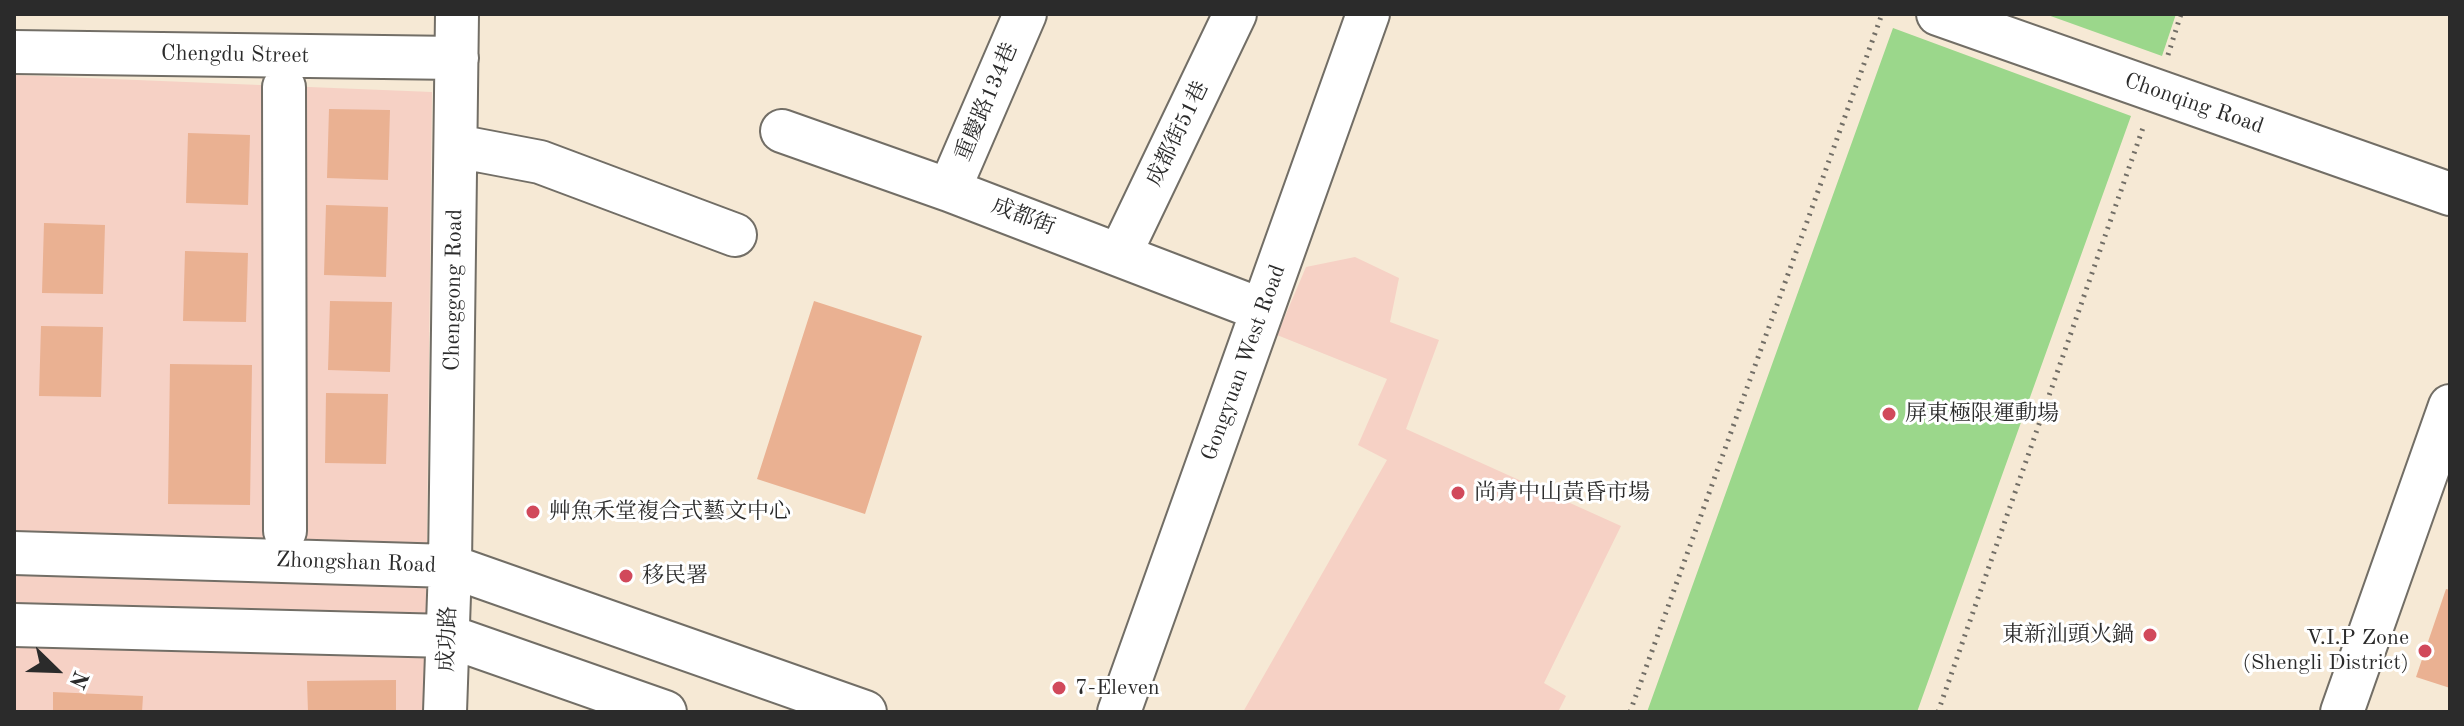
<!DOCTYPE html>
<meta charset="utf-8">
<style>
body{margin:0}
#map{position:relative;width:2464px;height:726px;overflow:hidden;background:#f6e9d5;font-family:"Old Standard TT",serif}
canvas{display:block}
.frame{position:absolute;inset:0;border:16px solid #2b2b2b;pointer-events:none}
.north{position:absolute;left:16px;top:630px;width:80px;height:80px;-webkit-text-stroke:6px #fff;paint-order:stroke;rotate:113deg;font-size:22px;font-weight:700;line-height:32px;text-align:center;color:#2b2b2b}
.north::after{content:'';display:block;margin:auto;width:28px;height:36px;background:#2b2b2b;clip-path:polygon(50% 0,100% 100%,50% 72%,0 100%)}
</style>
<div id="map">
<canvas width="2464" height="726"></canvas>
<div class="frame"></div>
<div class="north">N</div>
</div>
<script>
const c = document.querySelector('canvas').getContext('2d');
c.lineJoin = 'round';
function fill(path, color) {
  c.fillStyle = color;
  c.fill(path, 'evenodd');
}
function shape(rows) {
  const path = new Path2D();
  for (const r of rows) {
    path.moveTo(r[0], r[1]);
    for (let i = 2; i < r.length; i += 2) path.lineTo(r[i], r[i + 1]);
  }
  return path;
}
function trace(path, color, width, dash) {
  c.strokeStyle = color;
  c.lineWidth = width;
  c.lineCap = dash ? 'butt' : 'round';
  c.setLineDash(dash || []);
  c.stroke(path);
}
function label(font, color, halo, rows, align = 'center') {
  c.font = font + ' "Old Standard TT","Noto Serif TC",serif';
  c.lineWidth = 6;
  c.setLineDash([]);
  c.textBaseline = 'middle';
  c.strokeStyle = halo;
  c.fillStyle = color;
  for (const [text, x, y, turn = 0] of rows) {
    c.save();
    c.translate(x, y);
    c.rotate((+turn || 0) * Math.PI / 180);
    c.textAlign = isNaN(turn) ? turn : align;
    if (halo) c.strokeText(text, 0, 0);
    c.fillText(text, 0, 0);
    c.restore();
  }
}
fill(shape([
 [14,75,432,92,425,712,14,712],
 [1355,257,1399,278,1390,322,1439,340,1406,429,1621,526,1544,683,1566,696,1558,712,1243,712,1387,460,1358,445,1387,379,1277,335,1306,267]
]), '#f6d1c5');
fill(shape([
 [2045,14,2176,14,2162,56],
 [1893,28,2131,116,1917,712,1647,712]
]), '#9bd78b');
fill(shape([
 [329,109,390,110,388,180,327,178],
 [188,133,250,135,248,205,186,203],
 [326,205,388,207,386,277,324,275],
 [44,223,105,225,103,294,42,293],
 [185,251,248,253,246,322,183,321],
 [330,301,392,302,390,372,328,370],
 [814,301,922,336,865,514,757,479],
 [41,326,103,327,101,397,39,396],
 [170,364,252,365,250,505,168,504],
 [326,393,388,394,386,464,325,463],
 [2446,589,2450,590,2450,688,2416,677],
 [396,680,396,712,308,712,307,681],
 [53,692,143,696,142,712,53,712]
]), '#eab192');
const minor = shape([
 [1938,14,2450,194],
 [14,52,457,58],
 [284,87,285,531],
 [782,131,949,190,1262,310],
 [456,146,540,162,735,235],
 [949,190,1025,14],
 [1120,254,1235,14],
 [14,553,450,566,865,712],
 [14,625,448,636,665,712],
 [445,712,450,566,457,14],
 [1119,712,1368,14],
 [2342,712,2450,406]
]);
trace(minor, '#726e66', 46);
trace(shape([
 [2168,55,2181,14],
 [1630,712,1882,14],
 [1938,712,2144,125]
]), '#726e66', 5, [2, 6]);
trace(minor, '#fff', 42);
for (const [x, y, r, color] of [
 [1889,414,8,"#d1495b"],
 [1458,493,8,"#d1495b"],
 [533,512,8,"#d1495b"],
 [626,576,8,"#d1495b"],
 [2150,635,8,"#d1495b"],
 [2425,651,8,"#d1495b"],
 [1059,688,8,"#d1495b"]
]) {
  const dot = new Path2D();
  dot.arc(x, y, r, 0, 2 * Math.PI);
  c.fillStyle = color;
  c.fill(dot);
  trace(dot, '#fff', 3);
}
label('22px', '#2b2b2b', '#fff', [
 ["Chengdu Street",235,55,1],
 ["重慶路134巷",987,102,-67],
 ["Chonqing Road",2194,104,19],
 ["成都街51巷",1178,134,-64],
 ["成都街",1023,217,21],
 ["Chenggong Road",454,290,-89],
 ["Gongyuan West Road",1244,363,-70],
 ["Zhongshan Road",356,563,2],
 ["成功路",448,639,-88]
]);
label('22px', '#2b2b2b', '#fff', [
 ["屏東極限運動場",1905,414],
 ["尚青中山黃昏市場",1474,493],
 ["艸魚禾堂複合式藝文中心",549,512],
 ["移民署",642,576],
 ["東新汕頭火鍋",2134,635,"right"],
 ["V.I.P Zone",2409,638,"right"],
 ["(Shengli District)",2409,663,"right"],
 ["7-Eleven",1075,688]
], 'left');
</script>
